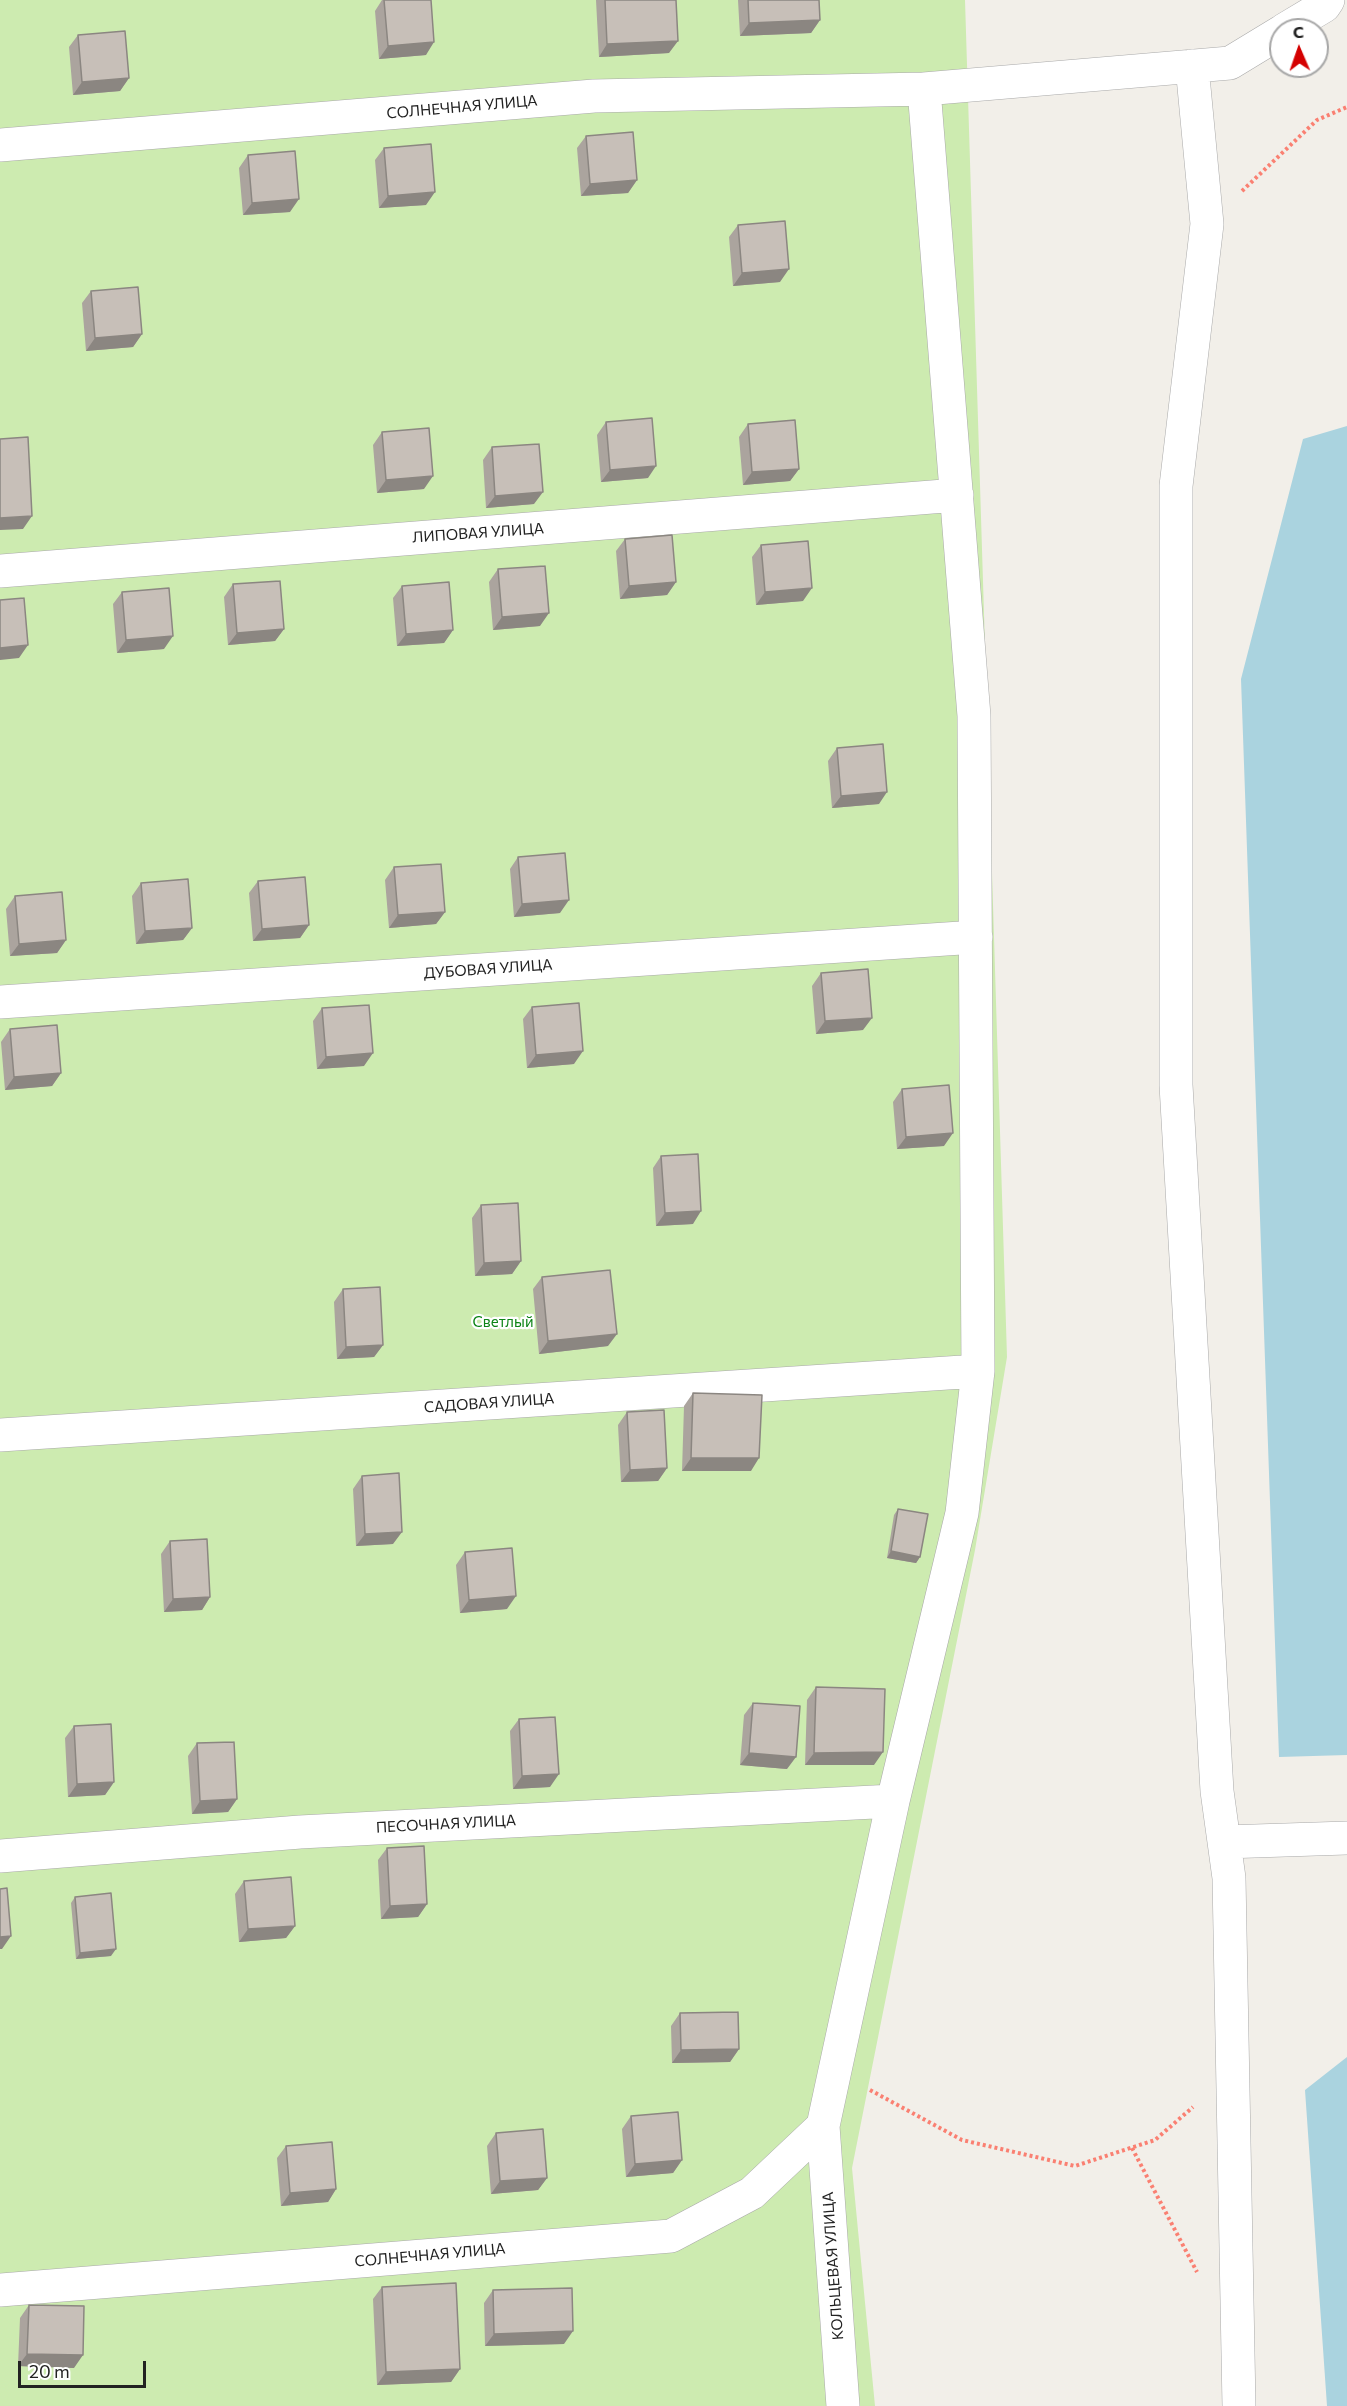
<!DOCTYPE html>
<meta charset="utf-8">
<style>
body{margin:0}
#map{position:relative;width:1347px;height:2406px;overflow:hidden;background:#f2efe9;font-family:Commissioner,sans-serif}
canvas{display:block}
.north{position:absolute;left:1269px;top:18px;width:60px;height:60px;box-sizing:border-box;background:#fff;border:2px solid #a7a7a7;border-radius:50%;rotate:358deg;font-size:16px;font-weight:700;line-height:24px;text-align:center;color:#222}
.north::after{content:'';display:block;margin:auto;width:21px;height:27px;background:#d40000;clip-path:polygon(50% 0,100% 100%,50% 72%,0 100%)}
.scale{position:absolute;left:18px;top:2361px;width:128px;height:27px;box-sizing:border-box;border:3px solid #222;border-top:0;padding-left:8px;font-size:18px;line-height:21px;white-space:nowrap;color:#222;-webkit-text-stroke:4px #fff;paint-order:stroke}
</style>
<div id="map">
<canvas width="1347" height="2406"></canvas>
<div class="north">С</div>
<div class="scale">20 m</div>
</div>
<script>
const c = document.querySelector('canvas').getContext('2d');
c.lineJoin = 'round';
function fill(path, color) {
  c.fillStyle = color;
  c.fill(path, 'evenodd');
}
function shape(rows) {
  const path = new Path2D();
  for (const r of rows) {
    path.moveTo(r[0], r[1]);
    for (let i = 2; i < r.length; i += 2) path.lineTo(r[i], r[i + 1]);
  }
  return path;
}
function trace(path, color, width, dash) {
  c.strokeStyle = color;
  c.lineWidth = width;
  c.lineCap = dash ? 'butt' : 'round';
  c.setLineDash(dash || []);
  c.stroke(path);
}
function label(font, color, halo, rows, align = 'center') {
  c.font = font + ' Commissioner,sans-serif';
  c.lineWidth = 4.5;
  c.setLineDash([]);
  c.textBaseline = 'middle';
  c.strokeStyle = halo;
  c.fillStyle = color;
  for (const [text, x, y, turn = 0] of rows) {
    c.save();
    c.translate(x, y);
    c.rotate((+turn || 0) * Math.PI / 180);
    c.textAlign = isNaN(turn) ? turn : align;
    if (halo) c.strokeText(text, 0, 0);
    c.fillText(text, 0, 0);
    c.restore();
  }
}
fill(shape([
 [0,0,965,0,1007,1357,975,1550,852,2168,875,2406,0,2406]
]), '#cdebb0');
fill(shape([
 [1347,426,1347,1755,1279,1757,1241,679,1303,439],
 [1347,2057,1347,2406,1327,2406,1305,2090]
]), '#aad3df');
const minor = shape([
 [1284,30,1324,6,1328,0],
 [1192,66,1207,224,1176,486,1176,1085,1217,1791,1229,1878,1239,2406],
 [0,145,594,96,924,89],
 [0,571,957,495],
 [0,1002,976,937],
 [0,1435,978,1371],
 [1224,1842,1347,1838],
 [0,1856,300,1832,893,1801],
 [0,2290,671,2236,752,2193,823,2126],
 [843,2406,823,2126,893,1801,962,1513,978,1371,974,716,924,89,1230,63,1281,32]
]);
trace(minor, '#a9a9a9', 34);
trace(shape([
 [1242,191,1317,120,1347,107],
 [870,2090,962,2140,1075,2166,1155,2140,1193,2107],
 [1132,2148,1197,2272]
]), '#fa8072', 4, [3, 3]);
trace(minor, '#fff', 33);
fill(shape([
 [382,0,431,0,426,55,379,59,375,11],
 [596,0,676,0,669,53,599,57],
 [738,0,819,0,820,20,811,33,740,36],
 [78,35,129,78,120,91,73,95,69,47],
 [586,136,637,180,628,193,581,196,577,148],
 [384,148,426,205,379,208,375,160],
 [248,155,290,212,243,215,239,168],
 [738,225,780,282,733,286,729,237],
 [91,291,142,334,133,347,86,351,82,303],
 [606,422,648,478,601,482,597,435],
 [748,424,799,469,790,481,743,485,739,437],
 [382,432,424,489,377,493,373,445],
 [492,447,534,504,486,508,483,460],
 [625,539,676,582,667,595,620,599,616,551],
 [761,545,803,601,756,605,752,557],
 [498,569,540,626,493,630,489,582],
 [233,584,284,629,275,641,228,645,224,597],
 [402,586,453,630,444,643,397,646,393,598],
 [122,592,164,649,117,653,113,604],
 [837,748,879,804,832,808,828,761],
 [518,857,560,913,514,917,510,869],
 [394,867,445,912,436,924,389,928,385,880],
 [258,881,309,925,300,938,253,941,249,893],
 [141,883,192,928,183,940,136,944,132,896],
 [15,896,66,940,57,953,10,956,6,909],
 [821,973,863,1030,816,1034,812,986],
 [532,1007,574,1064,527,1068,523,1019],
 [322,1008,364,1066,317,1069,313,1021],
 [10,1029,61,1073,52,1086,5,1090,1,1042],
 [902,1089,944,1146,897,1149,893,1102],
 [661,1156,693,1224,656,1226,653,1168],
 [481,1205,521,1261,512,1274,475,1276,472,1218],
 [542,1277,608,1346,539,1354,533,1289],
 [343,1289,383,1345,374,1357,337,1359,334,1302],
 [693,1393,751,1471,682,1471,684,1406],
 [627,1412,667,1468,658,1481,621,1482,618,1425],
 [362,1476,393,1544,356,1546,353,1489],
 [898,1509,920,1557,916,1563,887,1558,894,1515],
 [170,1541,210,1597,202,1610,164,1612,161,1554],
 [465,1552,507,1609,460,1613,456,1565],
 [816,1687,874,1765,805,1765,807,1700],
 [753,1703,787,1769,740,1765,744,1715],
 [519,1719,550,1787,513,1789,510,1731],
 [74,1726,114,1782,105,1795,68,1797,65,1738],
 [197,1743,237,1799,228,1812,192,1814,188,1756],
 [387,1848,427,1904,418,1917,381,1919,378,1860],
 [244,1881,295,1926,286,1938,239,1942,235,1894],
 [75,1897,111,1956,76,1959,71,1903],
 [680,2013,739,2049,730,2062,672,2063,671,2026],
 [631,2116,682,2160,673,2173,626,2177,622,2129],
 [496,2133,547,2178,538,2190,491,2194,487,2146],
 [286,2146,336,2189,328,2202,281,2206,277,2158],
 [382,2287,460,2369,451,2382,377,2385,373,2299],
 [493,2290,564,2344,485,2346,484,2303],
 [29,2305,74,2368,18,2366,20,2318]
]), '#aba49e');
fill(shape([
 [820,20,811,33,740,36,749,23],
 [678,41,669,53,599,57,607,44],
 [434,42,426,55,379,59,388,46],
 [129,78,120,91,73,95,82,82],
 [637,180,628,193,581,196,590,184],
 [435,192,426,205,379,208,388,196],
 [299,199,290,212,243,215,252,203],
 [789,269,780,282,733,286,742,273],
 [142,334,133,347,86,351,95,338],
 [656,466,648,478,601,482,610,470],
 [799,469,790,481,743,485,752,472],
 [433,476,424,489,377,493,386,480],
 [543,492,534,504,486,508,495,496],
 [32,516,23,529,0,530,0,518],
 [676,582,667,595,620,599,629,586],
 [812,588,803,601,756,605,765,592],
 [549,613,540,626,493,630,502,617],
 [284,629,275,641,228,645,237,633],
 [453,630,444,643,397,646,406,634],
 [173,636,164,649,117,653,126,640],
 [28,645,19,658,0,660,0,648],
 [887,792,879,804,832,808,841,796],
 [569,900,560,913,514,917,522,904],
 [445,912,436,924,389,928,398,915],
 [309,925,300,938,253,941,262,929],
 [192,928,183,940,136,944,145,931],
 [66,940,57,953,10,956,19,944],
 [872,1018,863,1030,816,1034,825,1021],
 [583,1051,574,1064,527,1068,536,1055],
 [373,1053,364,1066,317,1069,326,1057],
 [61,1073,52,1086,5,1090,14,1077],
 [953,1133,944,1146,897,1149,906,1137],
 [701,1211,693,1224,656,1226,665,1213],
 [521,1261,512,1274,475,1276,484,1263],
 [617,1334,608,1346,539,1354,548,1341],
 [383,1345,374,1357,337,1359,346,1347],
 [691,1458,759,1458,751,1471,682,1471],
 [667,1468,658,1481,621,1482,630,1470],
 [402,1532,393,1544,356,1546,365,1534],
 [891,1551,920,1557,916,1563,887,1558],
 [516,1596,507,1609,460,1613,469,1600],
 [210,1597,202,1610,164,1612,173,1599],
 [883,1752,874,1765,805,1765,814,1753],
 [749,1753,796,1757,787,1769,740,1765],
 [559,1774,550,1787,513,1789,522,1776],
 [114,1782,105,1795,68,1797,77,1784],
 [237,1799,228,1812,192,1814,200,1801],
 [427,1904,418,1917,381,1919,390,1906],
 [295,1926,286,1938,239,1942,248,1929],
 [11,1936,2,1949,0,1949,0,1937],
 [116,1949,111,1956,76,1959,80,1953],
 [739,2049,730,2062,672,2063,681,2050],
 [682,2160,673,2173,626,2177,635,2164],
 [547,2178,538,2190,491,2194,500,2181],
 [336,2189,328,2202,281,2206,290,2193],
 [573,2331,564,2344,485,2346,494,2334],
 [27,2354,83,2355,74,2368,18,2366],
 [460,2369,451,2382,377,2385,386,2372]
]), '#8b8681');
const building = shape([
 [384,0,431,0,434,42,388,46,384,0],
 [605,0,676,0,678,41,607,44,605,0],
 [748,0,819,0,820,20,749,23,748,0],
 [125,31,129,78,82,82,78,35,125,31],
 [633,132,637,180,590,184,586,136,633,132],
 [431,144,435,192,388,196,384,148,431,144],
 [295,151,299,199,252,203,248,155,295,151],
 [785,221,789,269,742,273,738,225,785,221],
 [138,287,142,334,95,338,91,291,138,287],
 [652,418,656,466,610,470,606,422,652,418],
 [795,420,799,469,752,472,748,424,795,420],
 [429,428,433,476,386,480,382,432,429,428],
 [28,437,32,516,0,518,0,439,28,437],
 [539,444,543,492,495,496,492,447,539,444],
 [672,535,676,582,629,586,625,539,672,535],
 [808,541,812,588,765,592,761,545,808,541],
 [545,566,549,613,502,617,498,569,545,566],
 [280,581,284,629,237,633,233,584,280,581],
 [449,582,453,630,406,634,402,586,449,582],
 [169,588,173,636,126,640,122,592,169,588],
 [24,598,28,645,0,648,0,600,24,598],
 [883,744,887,792,841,796,837,748,883,744],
 [565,853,569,900,522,904,518,857,565,853],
 [441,864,445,912,398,915,394,867,441,864],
 [305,877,309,925,262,929,258,881,305,877],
 [188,879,192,928,145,931,141,883,188,879],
 [62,892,66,940,19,944,15,896,62,892],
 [868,969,872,1018,825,1021,821,973,868,969],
 [579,1003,583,1051,536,1055,532,1007,579,1003],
 [369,1005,373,1053,326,1057,322,1008,369,1005],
 [57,1025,61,1073,14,1077,10,1029,57,1025],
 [949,1085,953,1133,906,1137,902,1089,949,1085],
 [698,1154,701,1211,665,1213,661,1156,698,1154],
 [518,1203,521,1261,484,1263,481,1205,518,1203],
 [610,1270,617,1334,548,1341,542,1277,610,1270],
 [380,1287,383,1345,346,1347,343,1289,380,1287],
 [693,1393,762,1395,759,1458,691,1458,693,1393],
 [664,1410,667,1468,630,1470,627,1412,664,1410],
 [399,1473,402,1532,365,1534,362,1476,399,1473],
 [898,1509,928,1514,920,1557,891,1551,898,1509],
 [207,1539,210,1597,173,1599,170,1541,207,1539],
 [512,1548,516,1596,469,1600,465,1552,512,1548],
 [816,1687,885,1689,883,1752,814,1753,816,1687],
 [753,1703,800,1706,796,1757,749,1753,753,1703],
 [555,1717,559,1774,522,1776,519,1719,555,1717],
 [111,1724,114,1782,77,1784,74,1726,111,1724],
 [234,1742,237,1799,200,1801,197,1743,234,1742],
 [424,1846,427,1904,390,1906,387,1848,424,1846],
 [291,1877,295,1926,248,1929,244,1881,291,1877],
 [7,1888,11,1936,0,1937,0,1889,7,1888],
 [111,1893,116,1949,80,1953,75,1897,111,1893],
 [738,2012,739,2049,681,2050,680,2013,738,2012],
 [678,2112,682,2160,635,2164,631,2116,678,2112],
 [543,2129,547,2178,500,2181,496,2133,543,2129],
 [332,2142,336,2189,290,2193,286,2146,332,2142],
 [456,2283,460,2369,386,2372,382,2287,456,2283],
 [572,2288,573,2331,494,2334,493,2290,572,2288],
 [29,2305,84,2306,83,2355,27,2354,29,2305]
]);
fill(building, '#c7bfb8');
trace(building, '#8b8681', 1.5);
label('15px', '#222', '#fff', [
 ["СОЛНЕЧНАЯ УЛИЦА",462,107,-5],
 ["ЛИПОВАЯ УЛИЦА",478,533,-4],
 ["ДУБОВАЯ УЛИЦА",488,969,-4],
 ["САДОВАЯ УЛИЦА",489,1403,-4],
 ["ПЕСОЧНАЯ УЛИЦА",446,1824,-3],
 ["СОЛНЕЧНАЯ УЛИЦА",430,2255,-5],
 ["КОЛЬЦЕВАЯ УЛИЦА",833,2266,-94]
]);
label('15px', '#0c8416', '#fff', [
 ["Светлый",503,1322]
]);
</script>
